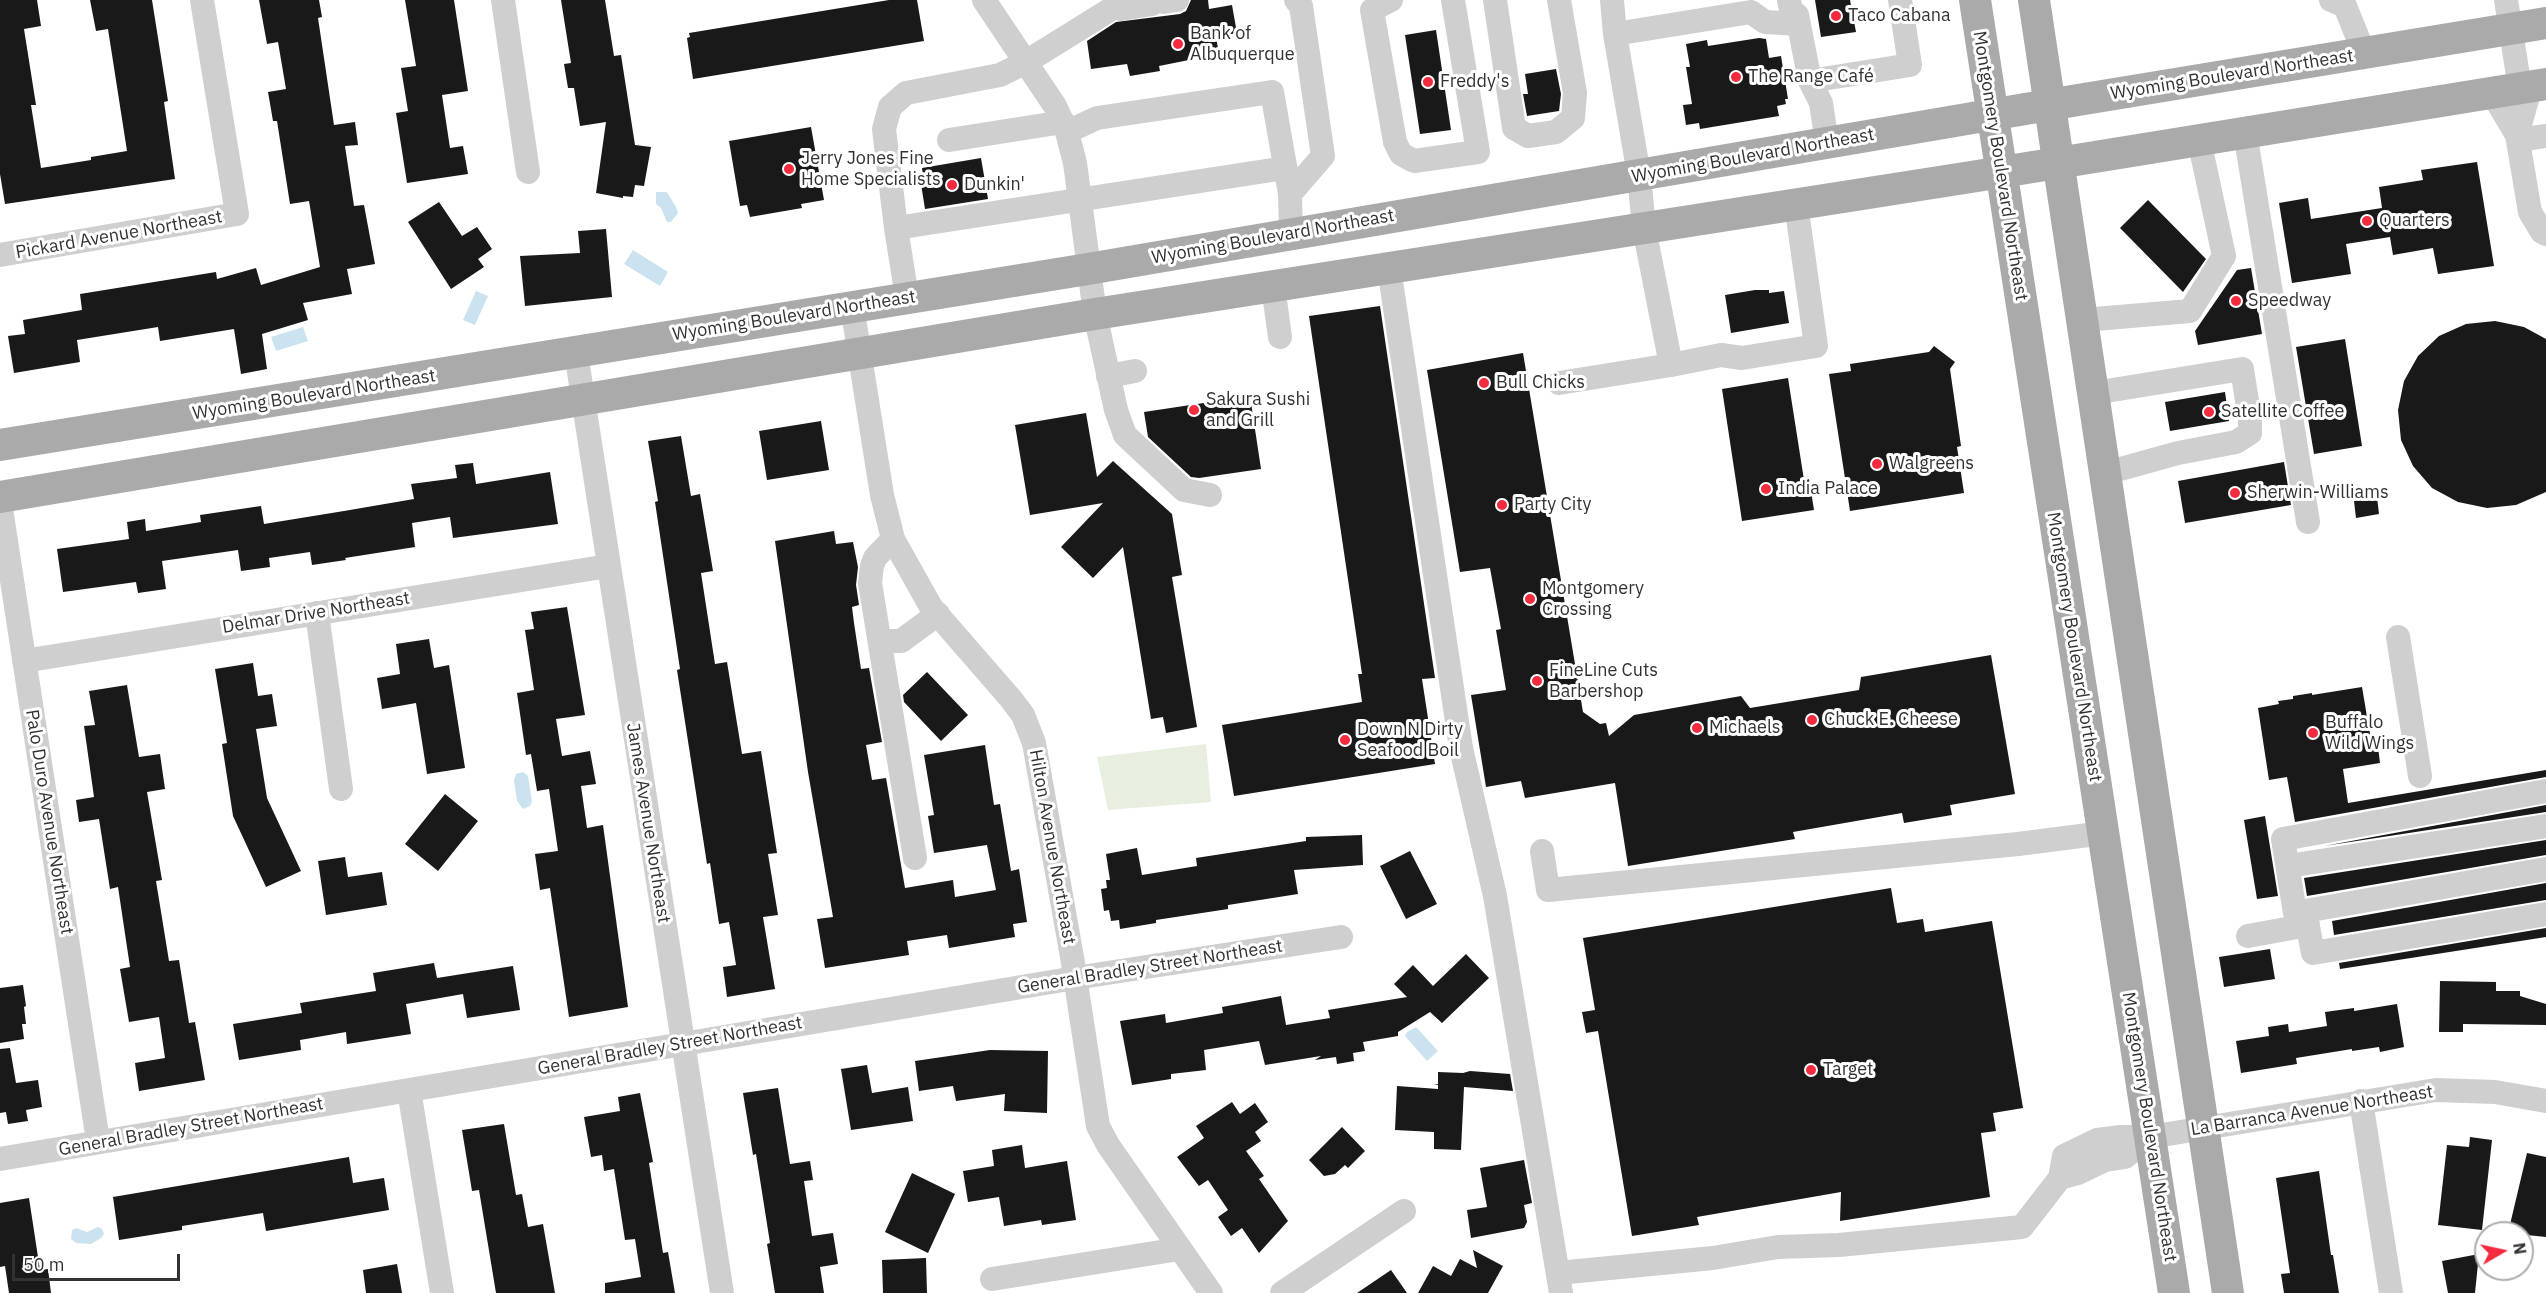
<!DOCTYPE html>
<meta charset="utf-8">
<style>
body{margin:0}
#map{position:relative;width:2546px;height:1293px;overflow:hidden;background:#fff;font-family:"IBM Plex Sans",sans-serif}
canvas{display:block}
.north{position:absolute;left:2474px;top:1221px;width:60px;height:60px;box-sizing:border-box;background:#fff;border:2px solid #adadad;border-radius:50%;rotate:81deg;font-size:16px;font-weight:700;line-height:24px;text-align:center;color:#323232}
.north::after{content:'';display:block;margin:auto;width:21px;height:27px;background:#f42a3e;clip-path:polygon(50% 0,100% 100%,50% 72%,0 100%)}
.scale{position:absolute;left:12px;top:1254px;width:168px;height:27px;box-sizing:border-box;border:3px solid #323232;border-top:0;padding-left:8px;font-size:18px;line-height:21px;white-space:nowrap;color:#323232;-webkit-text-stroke:4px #fff;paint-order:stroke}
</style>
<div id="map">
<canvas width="2546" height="1293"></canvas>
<div class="north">N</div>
<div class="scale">50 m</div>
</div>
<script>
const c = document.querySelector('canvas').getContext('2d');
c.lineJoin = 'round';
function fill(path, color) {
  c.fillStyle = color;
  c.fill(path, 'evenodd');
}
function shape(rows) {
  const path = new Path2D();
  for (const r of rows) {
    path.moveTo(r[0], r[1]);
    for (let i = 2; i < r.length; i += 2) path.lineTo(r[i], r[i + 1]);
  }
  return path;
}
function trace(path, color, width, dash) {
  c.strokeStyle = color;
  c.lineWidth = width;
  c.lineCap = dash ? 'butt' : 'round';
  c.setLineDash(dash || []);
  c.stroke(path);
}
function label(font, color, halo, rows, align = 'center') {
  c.font = font + ' "IBM Plex Sans",sans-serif';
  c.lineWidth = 6;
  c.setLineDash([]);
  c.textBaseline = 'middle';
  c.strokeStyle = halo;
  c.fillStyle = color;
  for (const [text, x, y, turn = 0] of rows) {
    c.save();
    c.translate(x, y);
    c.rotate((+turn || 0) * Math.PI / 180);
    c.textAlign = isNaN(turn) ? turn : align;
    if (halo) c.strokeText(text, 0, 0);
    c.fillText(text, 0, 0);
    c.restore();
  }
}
fill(shape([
 [1206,744,1211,802,1108,810,1097,757]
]), '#e9efe0');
fill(shape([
 [656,192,667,192,676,207,678,213,671,222,667,222,661,208,656,204],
 [633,250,668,272,660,286,624,264],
 [476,291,488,296,475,325,463,320],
 [303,327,308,341,276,351,271,337],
 [523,772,528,776,532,801,530,806,523,809,517,801,514,781,516,774],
 [1416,1027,1438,1051,1427,1061,1405,1036,1407,1032],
 [98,1227,102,1229,104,1234,101,1238,91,1244,76,1243,71,1239,72,1230,76,1228,87,1232]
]), '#cbe3f0');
fill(shape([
 [0,0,37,0,41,26,24,29,36,105,31,105,41,168,91,160,91,157,127,151,108,29,96,31,90,0,152,0,168,101,164,102,175,179,5,204,0,174],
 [259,0,319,0,322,17,318,18,334,125,355,122,358,145,345,146,354,206,364,205,375,264,347,269,352,294,303,303,308,320,262,334,267,369,241,374,234,329,160,341,158,327,77,340,80,362,14,373,8,336,25,334,23,320,82,310,80,294,216,272,217,279,256,268,261,285,320,267,309,201,290,204,277,121,273,121,268,92,286,89,278,42,267,44],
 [405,0,454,0,468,91,442,95,450,148,463,146,468,174,407,183,396,113,408,111,401,68,416,66],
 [561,0,605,0,614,56,621,55,635,145,651,147,644,186,635,185,633,197,623,196,623,198,596,193,606,122,580,126,574,88,568,88,564,64,571,63],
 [889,0,917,0,924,41,693,79,687,38,690,37,689,33],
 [1191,0,1208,0,1209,9,1232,5,1237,33,1216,37,1219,54,1159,66,1160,71,1130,76,1127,64,1091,69,1087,41,1116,22,1180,14,1186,11],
 [1815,0,1850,0,1856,32,1821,37],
 [1436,30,1451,130,1420,134,1405,35],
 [1759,38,1766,39,1769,58,1781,56,1788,99,1785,99,1786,104,1777,106,1779,116,1700,129,1699,123,1686,125,1683,105,1692,104,1686,67,1690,67,1686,44,1707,40,1708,46],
 [1556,69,1561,94,1559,111,1527,116,1523,94,1528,94,1525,74],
 [811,127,824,200,801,204,802,208,750,217,747,205,740,206,729,141],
 [981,158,988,199,925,209,921,184,924,184,922,168],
 [2477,162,2494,266,2438,274,2433,248,2393,255,2390,237,2346,244,2351,274,2292,283,2279,203,2308,198,2311,219,2382,208,2379,187,2423,180,2421,170],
 [2148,200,2206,259,2183,292,2120,228],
 [439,202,462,236,477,227,492,249,478,259,484,267,451,289,408,222],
 [606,229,612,297,525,306,520,256,580,253,578,231],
 [2251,268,2262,334,2198,345,2195,331,2237,270],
 [1755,290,1769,290,1769,293,1784,291,1789,323,1731,333,1725,295],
 [1380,306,1435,678,1422,679,1435,764,1234,796,1222,725,1362,702,1358,674,1362,674,1309,316],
 [2495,321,2524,327,2546,339,2546,492,2516,505,2487,508,2458,502,2432,488,2413,466,2401,440,2398,410,2404,381,2418,356,2439,336,2466,324],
 [2345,339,2362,446,2314,454,2296,347],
 [1934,346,1955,362,1950,369,1961,446,1957,447,1964,493,1850,511,1829,374,1851,371,1850,364,1929,352],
 [1523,353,1583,712,1600,724,1606,723,1609,736,1634,715,1741,696,1750,708,1859,690,1861,677,1991,655,2015,794,1950,805,1952,815,1904,823,1902,813,1793,832,1795,839,1628,866,1615,783,1525,798,1521,781,1486,787,1471,695,1506,690,1496,630,1501,629,1490,568,1460,572,1427,370],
 [1788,378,1804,480,1809,479,1814,510,1742,521,1722,389],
 [2225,392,2229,421,2170,431,2165,402],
 [1250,396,1261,469,1199,478,1191,477,1148,437,1144,412],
 [1086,413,1097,477,1113,461,1172,514,1182,575,1172,577,1197,727,1166,733,1163,717,1151,719,1123,547,1093,578,1061,547,1103,503,1030,515,1015,425],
 [821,421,829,470,767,480,759,431],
 [681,436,691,496,700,494,713,571,701,573,715,664,727,662,742,754,761,751,777,853,768,854,778,915,763,917,775,989,727,997,723,967,736,965,729,922,719,924,710,863,707,864,677,670,680,669,655,502,658,501,648,441],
 [2284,462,2291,505,2185,523,2178,481],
 [473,463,476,484,550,472,558,524,453,538,450,517,412,523,415,547,345,558,346,560,312,565,310,552,269,558,270,567,241,571,238,550,162,561,166,589,138,593,136,582,63,592,57,549,129,539,127,522,145,519,146,531,201,522,200,515,261,506,264,524,344,511,414,499,411,484,457,478,455,465],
 [2377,497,2379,514,2356,518,2354,501],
 [834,531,836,544,853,542,858,567,856,585,859,605,852,607,854,623,861,669,869,668,882,742,866,745,872,780,886,778,905,888,953,880,955,897,996,890,987,845,934,853,928,816,934,815,924,755,985,745,994,805,1000,804,1011,871,1019,869,1027,922,1013,924,1015,937,949,948,947,935,907,941,909,955,825,968,817,919,833,917,808,772,775,541],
 [567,607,585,715,556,719,562,756,590,751,596,784,581,786,587,828,603,825,628,1007,569,1017,550,888,540,890,535,854,558,851,549,789,537,791,531,754,526,755,517,693,534,690,525,630,534,629,531,612],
 [429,639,434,668,449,665,465,768,427,774,416,703,382,709,377,678,400,674,396,644],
 [253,663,258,696,272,694,277,726,256,729,267,798,301,871,266,887,233,816,222,744,227,743,215,669],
 [927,672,968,715,941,741,904,702,903,695],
 [127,685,139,757,160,754,165,789,147,792,162,880,156,881,169,961,179,960,189,1023,195,1022,205,1080,139,1091,135,1063,165,1058,159,1017,129,1022,120,969,130,967,118,887,110,889,99,819,79,822,76,800,94,797,84,726,95,725,89,691],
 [2362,687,2371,740,2377,739,2380,763,2343,769,2348,803,2546,770,2546,777,2295,822,2287,777,2269,780,2258,708,2279,704,2278,701,2293,699,2293,696,2312,693,2312,695],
 [445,794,478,821,438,871,405,844],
 [2546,805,2546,812,2324,846],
 [2265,816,2278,896,2257,899,2244,820],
 [1362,835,1363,865,1294,870,1298,894,1228,905,1228,909,1156,920,1156,923,1120,929,1119,920,1111,921,1109,910,1104,911,1101,889,1107,888,1106,880,1110,880,1106,854,1137,848,1142,875,1197,866,1196,858,1306,841,1306,837],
 [2546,840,2546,855,2307,896,2304,878],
 [1410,851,1437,904,1406,919,1380,866],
 [345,857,348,877,382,872,387,905,326,915,318,861],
 [2546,883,2546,900,2334,935,2332,921],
 [1891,888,1897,923,1923,919,1925,932,1992,921,2023,1108,1993,1113,1996,1131,1981,1133,1990,1197,1840,1221,1841,1192,1697,1217,1699,1225,1632,1236,1598,1031,1586,1033,1582,1012,1595,1010,1583,938],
 [2546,928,2546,937,2340,969,2339,963],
 [2270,949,2275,979,2224,987,2219,957],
 [1466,954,1489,978,1442,1023,1430,1012,1398,1032,1398,1036,1363,1042,1365,1051,1353,1053,1354,1061,1337,1064,1336,1057,1315,1060,1321,1056,1265,1065,1259,1041,1204,1050,1206,1070,1171,1074,1171,1079,1132,1085,1120,1021,1165,1014,1166,1023,1223,1013,1222,1007,1281,996,1286,1025,1330,1018,1328,1010,1407,997,1394,984,1413,965,1433,986],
 [434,963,437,978,513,966,520,1010,467,1018,463,994,406,1004,411,1034,347,1044,346,1032,300,1040,301,1050,239,1060,233,1024,302,1013,300,1003,376,991,373,973],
 [2440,981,2496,982,2496,991,2520,991,2520,996,2546,1004,2546,1025,2463,1024,2463,1032,2439,1032],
 [23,985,26,1006,24,1007,26,1024,22,1024,24,1039,0,1043,0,988],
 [2397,1004,2404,1047,2380,1052,2379,1047,2352,1051,2352,1049,2296,1058,2297,1064,2241,1073,2236,1041,2269,1036,2268,1027,2288,1024,2289,1032,2327,1026,2325,1012,2354,1008,2354,1011],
 [10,1048,16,1083,38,1080,42,1107,26,1110,28,1121,8,1124,6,1112,0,1113,0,1049],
 [990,1050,1048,1051,1047,1113,1004,1111,1005,1094,956,1101,953,1086,919,1091,915,1061],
 [867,1065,872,1093,908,1087,913,1121,851,1130,841,1069],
 [1470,1071,1510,1074,1513,1091,1464,1087,1461,1150,1434,1149,1434,1132,1395,1130,1397,1086,1438,1089,1438,1085,1434,1085,1438,1084,1438,1072,1463,1073],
 [778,1088,790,1164,810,1161,813,1180,804,1181,812,1236,833,1233,838,1264,820,1267,824,1293,775,1293,767,1244,770,1243,756,1154,753,1155,743,1093],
 [640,1093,653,1162,649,1163,663,1253,668,1252,675,1293,605,1293,605,1283,641,1277,635,1239,625,1240,614,1169,604,1171,602,1155,591,1157,584,1117,620,1111,618,1097],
 [1232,1102,1240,1114,1255,1103,1268,1122,1255,1132,1261,1141,1246,1151,1264,1176,1259,1179,1288,1221,1259,1253,1242,1228,1231,1236,1218,1217,1228,1210,1208,1180,1199,1186,1177,1157,1204,1138,1196,1126],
 [504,1124,516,1195,522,1194,528,1227,543,1224,555,1293,496,1293,479,1190,472,1191,462,1130],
 [1342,1127,1365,1151,1348,1168,1345,1165,1335,1174,1324,1176,1309,1160],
 [2470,1137,2492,1140,2482,1230,2438,1225,2447,1145,2469,1147],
 [1022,1145,1025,1168,1067,1161,1076,1220,1042,1225,1041,1220,1004,1226,999,1197,968,1202,963,1171,994,1166,992,1150],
 [2527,1153,2546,1157,2546,1237,2508,1233],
 [349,1157,353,1183,384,1178,389,1210,266,1231,263,1213,182,1226,182,1230,119,1240,113,1197],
 [1524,1160,1532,1203,1524,1205,1527,1222,1524,1228,1471,1238,1467,1210,1487,1207,1480,1168],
 [2319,1171,2331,1255,2333,1255,2339,1293,2284,1293,2281,1274,2290,1273,2276,1178],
 [912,1173,955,1194,928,1253,885,1232],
 [29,1198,40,1270,48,1269,51,1293,9,1293,5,1266,0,1267,0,1203],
 [1473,1250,1503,1266,1488,1293,1418,1293,1433,1266,1451,1276,1460,1259,1477,1268],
 [2479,1254,2475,1293,2448,1293,2442,1261],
 [926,1258,927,1293,883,1293,882,1260],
 [397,1264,402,1293,366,1293,363,1270],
 [1391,1270,1407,1293,1357,1293]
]), '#191919');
trace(shape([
 [503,0,528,172],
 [984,0,1055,106,1067,132,1075,163,1095,314,1116,410,1125,435,1184,490,1210,495],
 [1391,0,1372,10,1395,142,1401,154,1414,161,1478,152,1453,0],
 [1495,0,1514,128,1528,136,1556,132,1573,118,1575,93,1559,0],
 [1612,0,1615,34,1639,175,1644,228,1671,365],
 [1789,0,1791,11,1797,15,1810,81,1910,65,1900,0],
 [2331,0,2345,6,2364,53],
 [2506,0,2520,88],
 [1164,2,1177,0],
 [1121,9,1152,4],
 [1615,34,1751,12,1765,22,1799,24],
 [1810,81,1821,103,1827,143],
 [2492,93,2517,135,2530,212,2542,232,2546,234],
 [1067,132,1097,118,1272,92,1290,194,1291,234],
 [2245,132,2308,522],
 [2517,135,2531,86],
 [949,140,1063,122],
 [2518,140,2546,136],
 [1290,194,1323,156,1301,6,1296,0],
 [896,228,884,129,890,107,906,93,1000,75,1026,62,1108,11],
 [0,255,237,214,202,0],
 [1389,268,1461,748,1495,896,1561,1293],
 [1273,286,1280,337],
 [907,297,896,228,1285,168],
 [852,306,882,495,893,539,931,607,1011,699,1023,715,1034,743,1072,957,1098,1126,1108,1145,1211,1293],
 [2083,320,2190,311,2224,256,2199,140],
 [576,353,722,1293],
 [1108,376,1135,371],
 [1559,383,1671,365,1721,355,1742,358,1816,346,1796,204],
 [2094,393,2242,369,2250,420,2250,433,2236,442,2178,453,2106,473],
 [0,502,98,1141],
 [893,539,875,558,872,566,870,583,915,858],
 [317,613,341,789],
 [2398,637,2420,776],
 [879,638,883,641,901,641,938,614],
 [24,661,608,566],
 [2546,791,2283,839,2295,913,2305,911,2313,953,2546,914],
 [1542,851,1548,890,2018,844,2104,833],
 [2288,866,2546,826],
 [2305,911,2546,869],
 [2248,936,2308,925],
 [409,1090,442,1293],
 [2361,1101,2391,1293],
 [0,1159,1075,978,1341,937],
 [2060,1178,2078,1173,2105,1160,2125,1157,2150,1137],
 [1558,1273,1713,1258,1778,1247,1839,1245,2022,1227,2060,1178,2064,1156,2097,1140,2121,1137,2150,1137,2436,1090,2495,1092,2546,1101],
 [992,1279,1179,1249],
 [1282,1293,1404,1211]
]), '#cfcfcf', 24);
trace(shape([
 [1975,0,2174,1293],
 [2034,0,2228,1293],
 [0,445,1088,269,2078,100,2546,23],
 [0,497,1095,314,1971,177,2546,84]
]), '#aaa', 32);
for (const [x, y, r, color] of [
 [1836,16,6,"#f42a3e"],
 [1178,44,6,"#f42a3e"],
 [1736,77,6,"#f42a3e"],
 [1428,82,6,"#f42a3e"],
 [789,169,6,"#f42a3e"],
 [952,185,6,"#f42a3e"],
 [2367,221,6,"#f42a3e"],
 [2236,301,6,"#f42a3e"],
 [1484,383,6,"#f42a3e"],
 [1194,410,6,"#f42a3e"],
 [2209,412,6,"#f42a3e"],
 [1877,464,6,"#f42a3e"],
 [1766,489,6,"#f42a3e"],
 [2235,493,6,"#f42a3e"],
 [1502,505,6,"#f42a3e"],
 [1530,599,6,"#f42a3e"],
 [1537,681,6,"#f42a3e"],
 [1812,720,6,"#f42a3e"],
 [1697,728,6,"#f42a3e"],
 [2313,733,6,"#f42a3e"],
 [1345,740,6,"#f42a3e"],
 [1811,1070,6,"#f42a3e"]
]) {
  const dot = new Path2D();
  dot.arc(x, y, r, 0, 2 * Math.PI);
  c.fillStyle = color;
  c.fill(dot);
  trace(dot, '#fff', 2);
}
label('18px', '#323232', '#fff', [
 ["Taco Cabana",1848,16],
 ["Bank of",1190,34],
 ["Albuquerque",1190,55],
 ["The Range Café",1748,77],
 ["Freddy's",1440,82],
 ["Jerry Jones Fine",801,159],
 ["Home Specialists",801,180],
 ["Dunkin'",964,185],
 ["Quarters",2379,221],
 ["Speedway",2248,301],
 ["Bull Chicks",1496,383],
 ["Sakura Sushi",1206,400],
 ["and Grill",1206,421],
 ["Satellite Coffee",2221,412],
 ["Walgreens",1889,464],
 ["India Palace",1778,489],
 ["Sherwin-Williams",2247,493],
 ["Party City",1514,505],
 ["Montgomery",1542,589],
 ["Crossing",1542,610],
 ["FineLine Cuts",1549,671],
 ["Barbershop",1549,692],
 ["Chuck E. Cheese",1824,720],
 ["Buffalo",2325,723],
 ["Wild Wings",2325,744],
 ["Michaels",1709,728],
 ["Down N Dirty",1357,730],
 ["Seafood Boil",1357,751],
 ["Target",1823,1070]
], 'left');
label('18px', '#323232', '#fff', [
 ["Wyoming Boulevard Northeast",2232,75,-9],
 ["Wyoming Boulevard Northeast",1753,156,-10],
 ["Montgomery Boulevard Northeast",2000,166,81],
 ["Pickard Avenue Northeast",119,235,-10],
 ["Wyoming Boulevard Northeast",1273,237,-10],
 ["Wyoming Boulevard Northeast",794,316,-9],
 ["Wyoming Boulevard Northeast",314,395,-9],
 ["Delmar Drive Northeast",316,613,-9],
 ["Montgomery Boulevard Northeast",2074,647,81],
 ["Palo Duro Avenue Northeast",49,822,81],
 ["James Avenue Northeast",648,823,81],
 ["Hilton Avenue Northeast",1052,847,80],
 ["General Bradley Street Northeast",1150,967,-9],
 ["General Bradley Street Northeast",670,1046,-10],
 ["La Barranca Avenue Northeast",2312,1111,-9],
 ["General Bradley Street Northeast",191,1127,-10],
 ["Montgomery Boulevard Northeast",2149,1127,81]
]);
</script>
